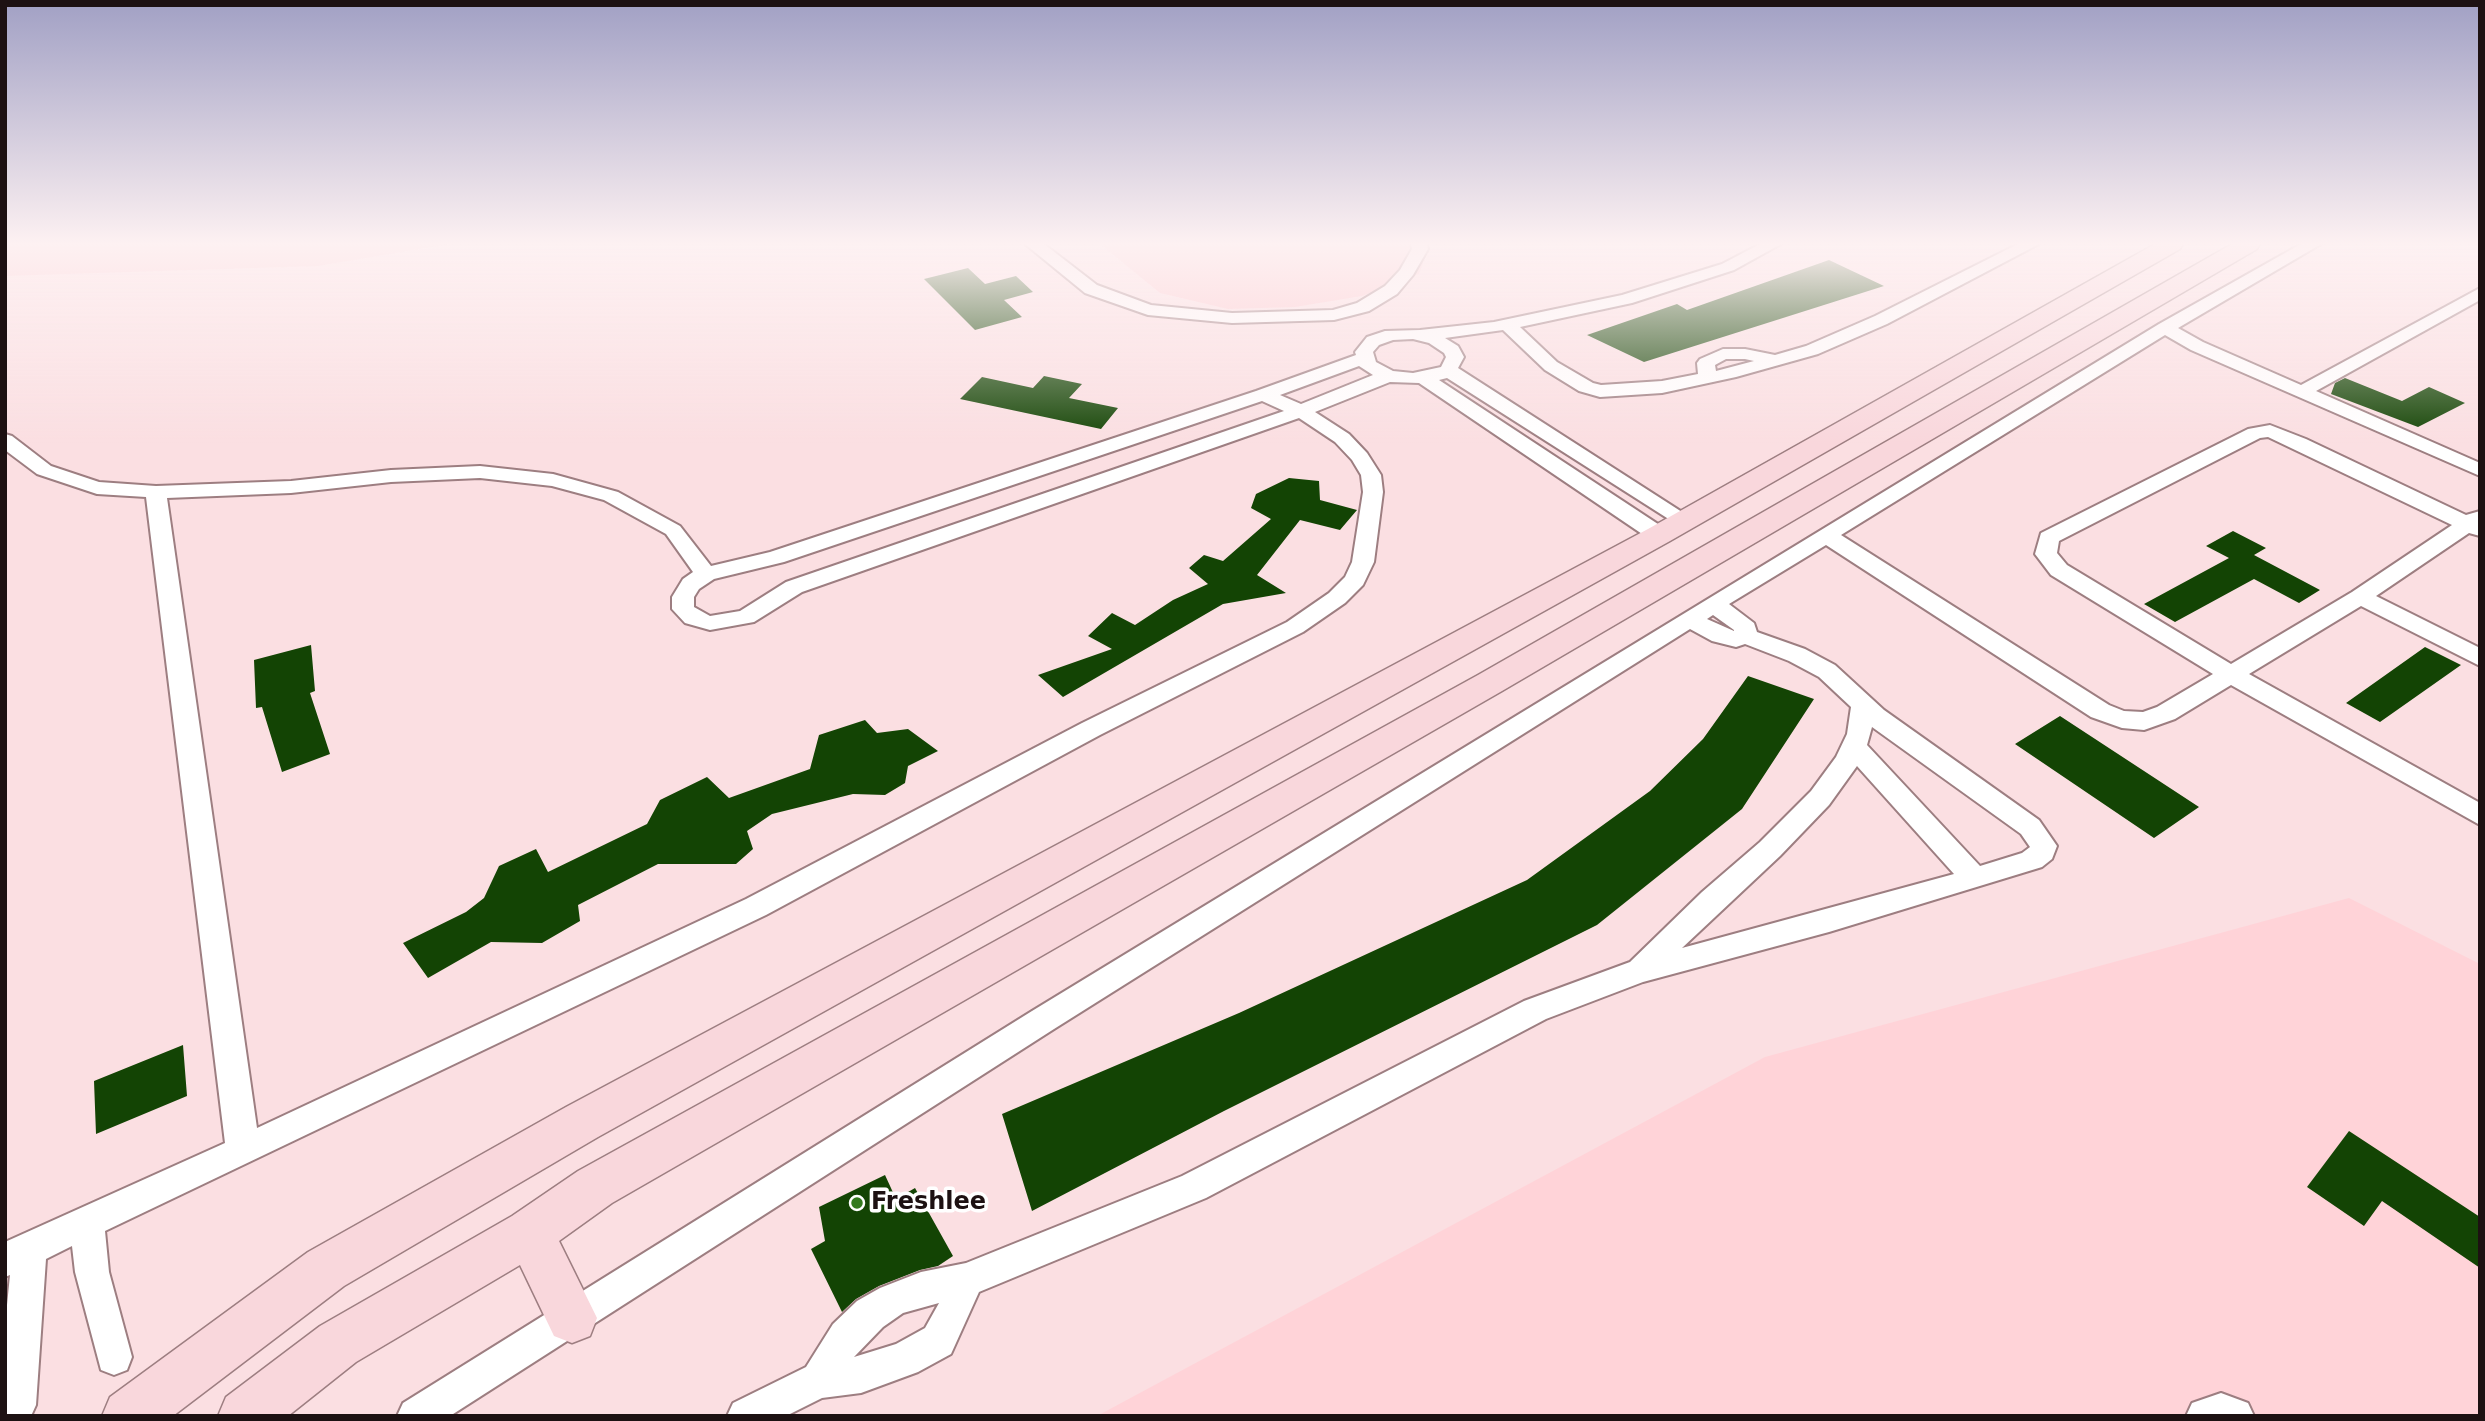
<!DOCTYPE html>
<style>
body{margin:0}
#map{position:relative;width:2485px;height:1421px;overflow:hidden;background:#fbdfe2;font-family:"DejaVu Sans",sans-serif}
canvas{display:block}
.frame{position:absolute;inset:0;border:7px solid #1d1112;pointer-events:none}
</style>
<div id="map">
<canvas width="2485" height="1421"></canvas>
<div class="frame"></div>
</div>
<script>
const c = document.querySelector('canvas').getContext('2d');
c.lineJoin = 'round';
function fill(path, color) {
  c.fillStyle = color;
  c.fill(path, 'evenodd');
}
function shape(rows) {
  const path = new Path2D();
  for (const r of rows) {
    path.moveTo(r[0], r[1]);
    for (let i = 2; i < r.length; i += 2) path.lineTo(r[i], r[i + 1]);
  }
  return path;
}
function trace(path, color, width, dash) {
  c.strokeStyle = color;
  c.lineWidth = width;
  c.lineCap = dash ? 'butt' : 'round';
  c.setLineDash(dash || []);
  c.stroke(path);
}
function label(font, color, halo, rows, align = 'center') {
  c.font = font + ' "DejaVu Sans",sans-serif';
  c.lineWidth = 7;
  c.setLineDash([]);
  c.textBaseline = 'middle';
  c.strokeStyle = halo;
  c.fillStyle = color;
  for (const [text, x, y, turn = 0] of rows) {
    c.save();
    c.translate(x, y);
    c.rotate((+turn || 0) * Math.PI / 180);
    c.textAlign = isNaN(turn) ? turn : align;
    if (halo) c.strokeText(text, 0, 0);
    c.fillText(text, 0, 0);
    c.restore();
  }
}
fill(shape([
 [2349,898,2480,964,2480,1416,1097,1416,1765,1057]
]), '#ffd3d8');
fill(shape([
 [5,244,450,244,318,266,5,276],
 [1100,244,1428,244,1429,248,1419,274,1362,296,1295,307,1228,309,1160,293]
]), '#fec8ce');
fill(shape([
 [1829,260,1884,286,1644,362,1587,335,1677,304,1687,310],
 [968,268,985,284,1016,276,1033,292,1004,300,1022,317,975,330,924,279],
 [1044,376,1082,384,1069,398,1118,408,1101,429,960,399,982,377,1033,388],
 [2345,378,2402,401,2429,387,2465,403,2418,427,2331,394,2335,383],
 [1289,478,1319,481,1320,500,1357,510,1340,530,1300,520,1257,575,1286,593,1223,604,1063,697,1038,675,1112,649,1088,636,1112,613,1135,625,1173,600,1208,584,1189,568,1204,555,1223,561,1271,519,1251,508,1256,494],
 [2233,531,2266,548,2254,555,2320,590,2299,603,2254,579,2175,622,2144,604,2229,558,2206,546],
 [311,645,315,691,310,693,330,754,282,772,262,707,256,708,254,660],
 [2425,647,2461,665,2380,722,2346,703],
 [1748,676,1814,699,1742,809,1597,925,1224,1111,1032,1211,1002,1114,1239,1013,1527,880,1650,791,1703,739],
 [2060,716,2199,807,2154,838,2015,744],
 [865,720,877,733,908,729,938,751,908,766,905,783,885,795,853,794,772,814,747,831,753,849,736,864,658,864,578,905,580,921,542,943,491,942,428,978,403,943,466,912,484,898,499,866,536,849,548,872,647,824,660,800,707,777,729,798,810,769,819,735],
 [183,1045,187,1096,96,1134,94,1081],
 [2349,1131,2480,1217,2480,1268,2382,1201,2364,1226,2307,1187],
 [885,1175,896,1199,915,1188,953,1256,938,1266,920,1270,879,1286,856,1299,842,1312,811,1249,825,1241,819,1207]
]), '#134404');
const street = shape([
 [1025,244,1044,244,1097,285,1151,305,1232,313,1333,310,1357,303,1385,286,1400,270,1412,249,1411,244,1427,244,1428,249,1413,275,1397,294,1369,311,1334,320,1232,323,1148,315,1085,293,1025,244],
 [1760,244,1781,244,1734,270,1632,303,1520,327,1557,362,1593,383,1601,385,1662,381,1698,374,1697,363,1700,359,1723,349,1745,349,1775,355,1806,346,1875,316,2018,244,2039,244,1887,324,1818,354,1736,377,1662,393,1600,397,1579,391,1545,370,1503,330,1445,338,1458,346,1464,357,1458,368,1696,521,1692,525,1685,527,1678,525,1447,378,1439,380,1667,530,1670,535,1667,540,1659,541,1651,540,1419,383,1390,382,1315,412,1349,434,1367,453,1381,475,1383,492,1374,562,1363,585,1345,603,1303,632,1100,735,766,915,105,1231,109,1272,132,1357,127,1370,114,1375,101,1370,75,1272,72,1246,46,1259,36,1405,31,1416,5,1416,5,1325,10,1275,5,1277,5,1242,225,1143,146,497,97,494,37,474,5,450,5,434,12,436,51,466,99,482,156,486,291,481,391,470,480,466,553,474,618,492,680,526,711,566,770,552,1256,391,1356,355,1355,352,1367,337,1385,331,1420,330,1494,322,1622,295,1722,264,1760,244],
 [1413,339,1429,343,1444,353,1446,357,1441,367,1413,373,1393,371,1376,362,1373,352,1379,345,1393,340,1413,339],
 [1726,359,1745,359,1754,361,1716,371,1715,365,1726,359],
 [1359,366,1373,375,1301,404,1280,395,1359,366],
 [1262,401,1284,411,786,582,740,611,710,616,694,607,694,597,699,589,714,579,784,562,1262,401],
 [1299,418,1335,442,1352,460,1361,475,1363,492,1352,562,1345,577,1329,593,1287,622,1082,723,746,899,257,1128,167,498,291,493,391,482,480,478,552,486,604,500,666,534,693,572,683,579,672,597,672,609,685,623,710,630,754,622,802,592,1299,418],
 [2301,244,2321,244,2178,328,2203,342,2301,385,2480,288,2480,300,2316,391,2480,463,2480,476,2191,350,2165,335,1841,535,2109,705,2124,711,2143,712,2157,707,2213,674,2051,575,2035,554,2041,533,2248,429,2270,425,2306,439,2466,515,2480,511,2480,536,2469,533,2376,596,2480,648,2480,666,2361,606,2249,674,2480,803,2480,825,2231,685,2175,719,2144,730,2122,728,2091,717,1826,545,1729,604,1754,623,1757,632,1805,649,1835,665,1884,710,2039,820,2057,846,2052,859,2042,867,1829,932,1643,982,1546,1019,1206,1198,979,1292,951,1354,918,1372,861,1393,822,1398,786,1416,727,1416,733,1403,806,1367,833,1324,857,1301,880,1288,921,1272,966,1263,1182,1176,1524,1001,1630,962,1702,892,1760,842,1811,791,1836,757,1847,734,1851,707,1819,677,1789,661,1745,644,1736,647,1712,641,1690,629,1054,1029,450,1416,397,1416,403,1403,1032,1011,2159,324,2301,244],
 [2268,437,2452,525,2352,592,2231,664,2067,565,2057,553,2059,541,2260,438,2268,437],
 [1713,615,1734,630,1734,631,1707,619,1713,615],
 [1872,727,2021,834,2030,847,2022,853,1980,866,1867,745,1872,727],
 [1857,766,1954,874,1682,948,1780,856,1829,805,1857,766],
 [939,1303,925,1328,896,1344,854,1357,883,1327,903,1313,939,1303],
 [2221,1393,2248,1403,2254,1416,2186,1416,2192,1403,2221,1393]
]);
const secondary = shape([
 [2155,244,2183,244,2180,249,1670,541,598,1137,344,1286,173,1416,102,1416,110,1397,308,1252,566,1107,1648,529,2155,244],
 [2232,244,2260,244,2257,249,1502,691,612,1203,559,1241,597,1318,590,1336,572,1343,554,1336,520,1265,356,1362,288,1416,218,1416,226,1397,320,1326,512,1216,578,1171,1478,675,2232,244]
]);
trace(street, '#9d7e81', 4);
trace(secondary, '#9d7e81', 3);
fill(street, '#fff');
fill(secondary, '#f9d7dc');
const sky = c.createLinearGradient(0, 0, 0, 443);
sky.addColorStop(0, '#a1a0c4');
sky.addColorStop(0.55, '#fdf1f2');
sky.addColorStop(1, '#fdf1f200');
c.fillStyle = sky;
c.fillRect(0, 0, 2485, 443);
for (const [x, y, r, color] of [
 [857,1203,7,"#337a1e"]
]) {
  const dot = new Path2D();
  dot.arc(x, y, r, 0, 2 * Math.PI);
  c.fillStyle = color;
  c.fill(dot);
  trace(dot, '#fff', 2.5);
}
label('bold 24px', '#1d1112', '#fff', [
 ["Freshlee",871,1203]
], 'left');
</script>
